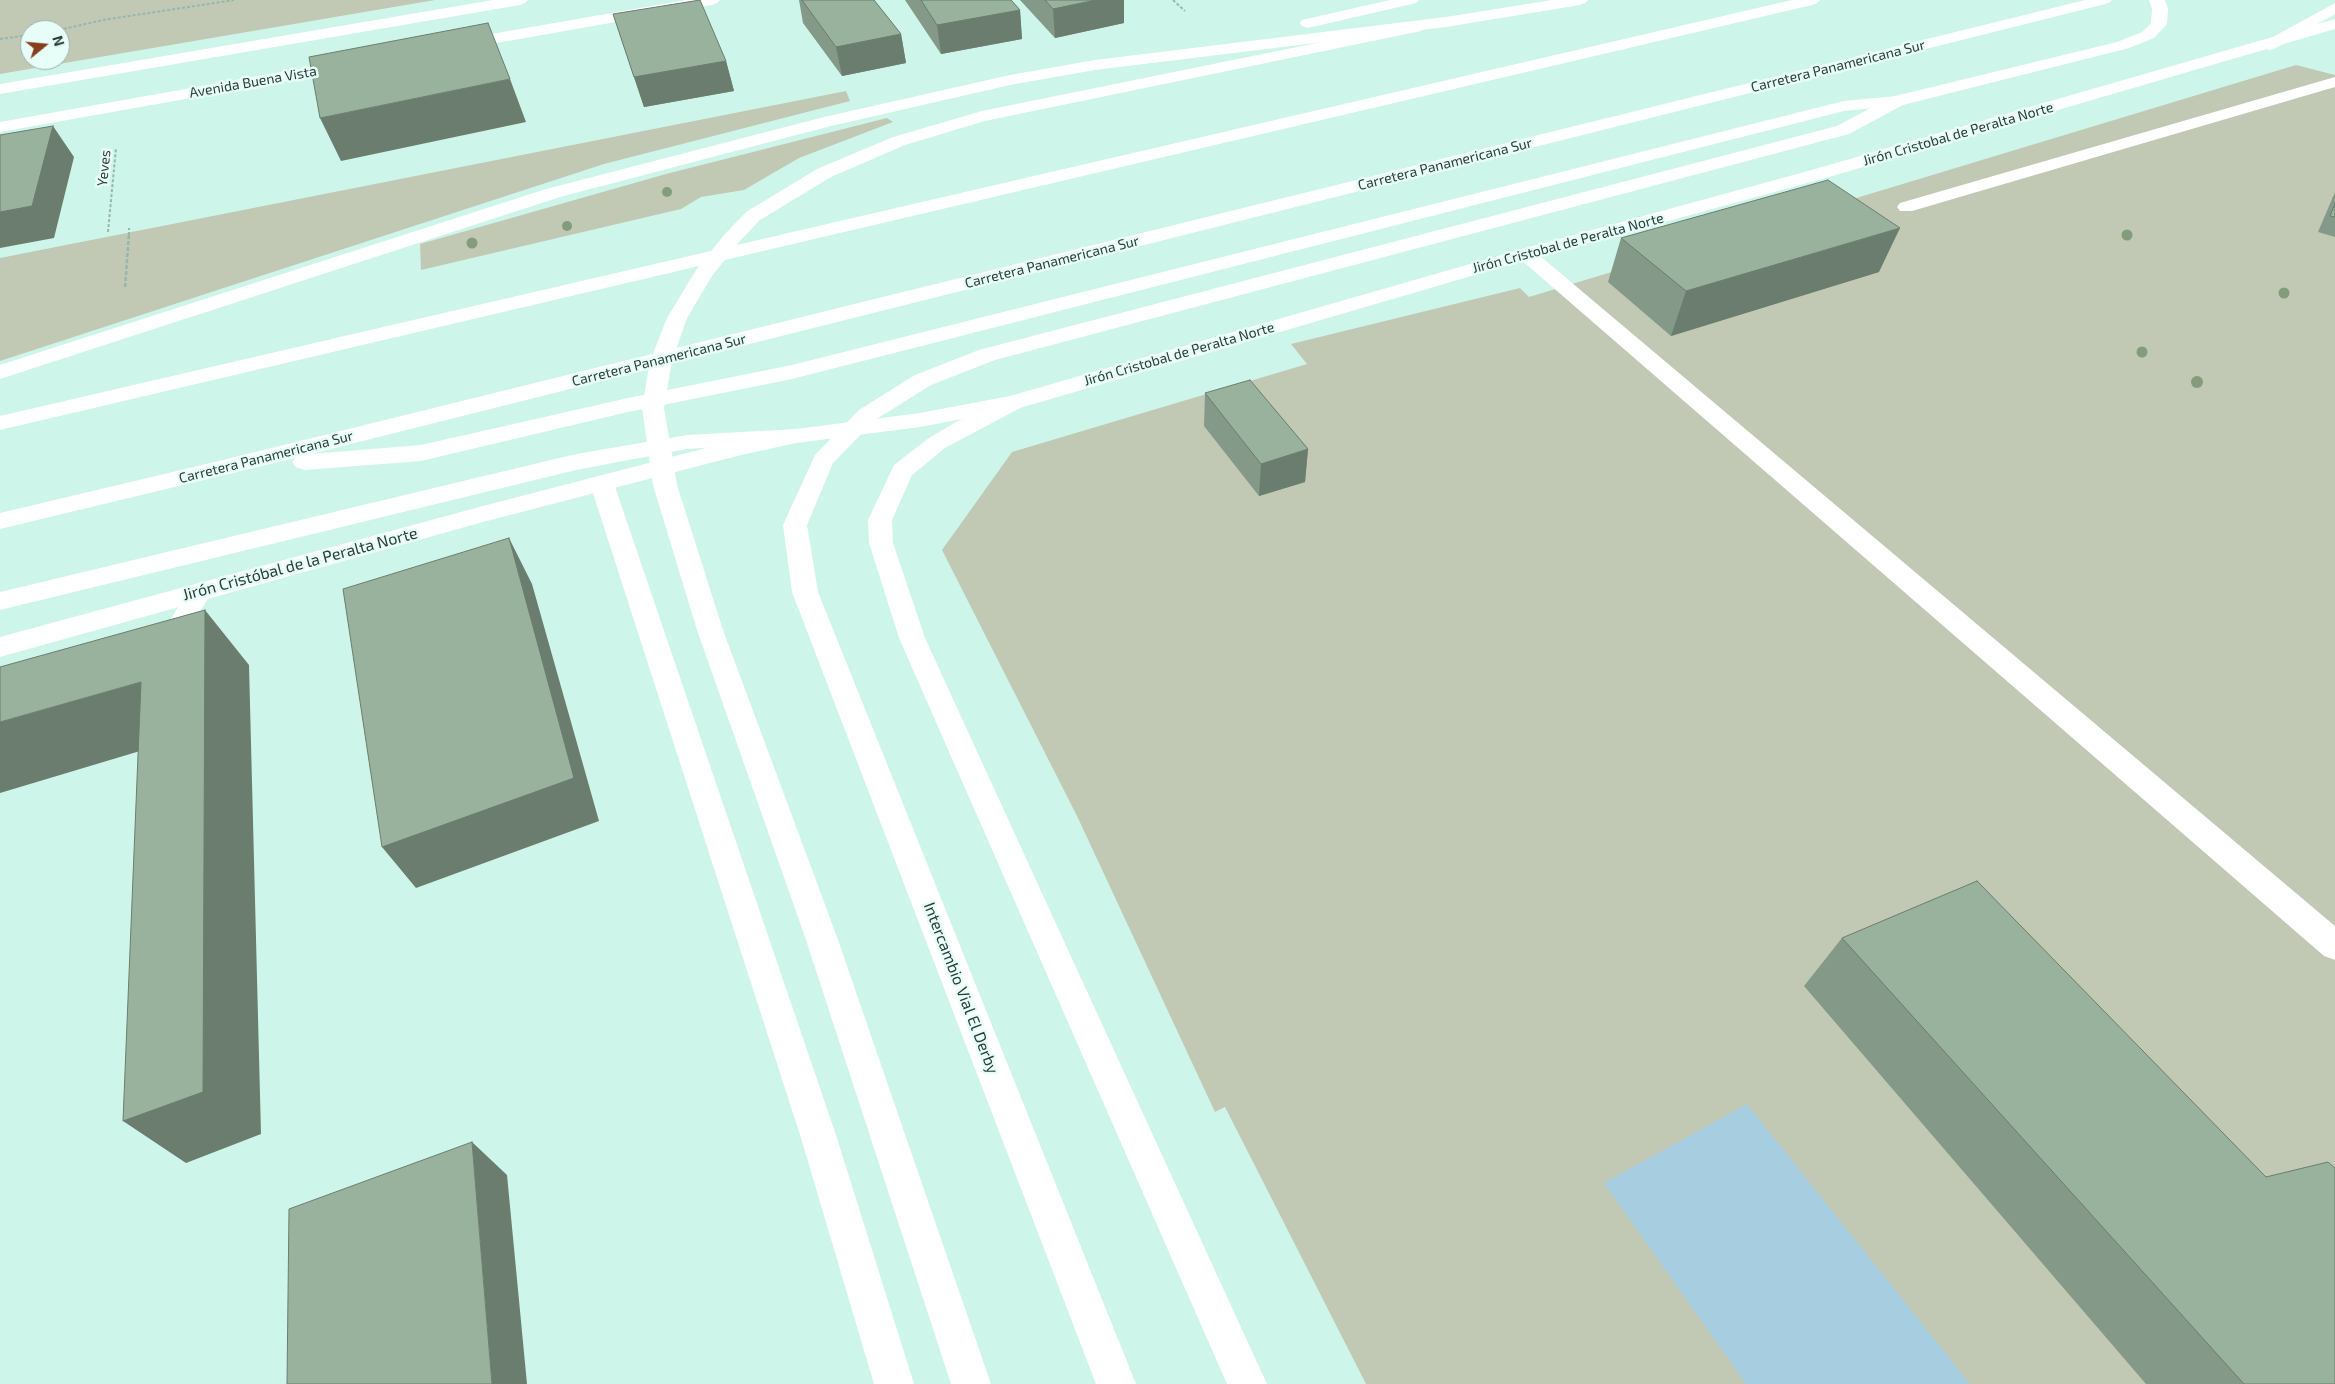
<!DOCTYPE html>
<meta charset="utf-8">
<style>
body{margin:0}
#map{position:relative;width:2335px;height:1384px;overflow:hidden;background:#cef5ea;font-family:"Exo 2",sans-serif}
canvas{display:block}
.north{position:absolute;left:20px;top:20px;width:50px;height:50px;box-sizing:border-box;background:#e7fef8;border:1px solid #9db0ab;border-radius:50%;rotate:73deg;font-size:14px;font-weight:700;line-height:20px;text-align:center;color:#2d3c38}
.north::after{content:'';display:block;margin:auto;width:18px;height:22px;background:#853e1c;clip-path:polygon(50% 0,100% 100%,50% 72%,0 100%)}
</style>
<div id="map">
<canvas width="2335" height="1384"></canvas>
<div class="north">N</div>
</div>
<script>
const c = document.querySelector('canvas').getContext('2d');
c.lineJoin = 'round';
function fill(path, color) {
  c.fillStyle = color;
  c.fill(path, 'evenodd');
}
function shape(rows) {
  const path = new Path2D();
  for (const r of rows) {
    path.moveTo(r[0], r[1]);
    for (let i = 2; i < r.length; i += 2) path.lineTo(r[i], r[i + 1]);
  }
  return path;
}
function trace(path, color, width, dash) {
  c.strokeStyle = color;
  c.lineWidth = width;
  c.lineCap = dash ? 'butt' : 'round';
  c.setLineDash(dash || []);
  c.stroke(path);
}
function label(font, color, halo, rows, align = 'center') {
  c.font = font + ' "Exo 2",sans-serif';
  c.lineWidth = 5;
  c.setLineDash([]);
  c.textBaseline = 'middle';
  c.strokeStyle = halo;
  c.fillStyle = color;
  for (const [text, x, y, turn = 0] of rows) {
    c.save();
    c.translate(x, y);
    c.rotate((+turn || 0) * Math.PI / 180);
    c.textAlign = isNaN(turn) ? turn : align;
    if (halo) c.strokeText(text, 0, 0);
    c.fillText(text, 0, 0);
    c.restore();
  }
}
fill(shape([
 [0,0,435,0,0,74],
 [30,30,60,30,60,60,30,60],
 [2296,65,2335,75,2335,1384,1366,1384,1225,1107,1215,1112,1077,816,942,550,1012,452,1307,364,1291,344,1520,288,1529,297],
 [846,91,850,101,604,164,0,361,0,258],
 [887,118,893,122,799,158,744,190,701,197,681,209,421,270,420,244,666,174]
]), '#c1c9b4');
fill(shape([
 [1747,1104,1970,1384,1746,1384,1604,1183]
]), '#a7cde0');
trace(shape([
 [1173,0,1185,11],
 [59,30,103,20,234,0],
 [0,39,30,35],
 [108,232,116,148],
 [129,235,129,228]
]), '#97b6ad', 2, [3, 2]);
trace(shape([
 [125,287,129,234]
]), '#97b6ad', 2.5, [4, 2]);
fill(shape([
 [2335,77,2335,87,1912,211,1900,211,1897,207,1900,203,2335,77],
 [200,584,208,586,212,592,177,649,168,652,159,649,156,643,159,637,192,586,200,584]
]), '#fff');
fill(shape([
 [1526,248,1533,250,2335,926,2335,960,2324,956,1519,258,1516,254,1519,250,1526,248]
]), '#fff');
fill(shape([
 [2335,19,2335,29,1822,179,1533,258,1020,408,920,427,796,443,737,456,483,522,0,657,0,637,483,506,737,440,796,429,920,413,1010,396,1519,250,1808,171,2335,19]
]), '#fff');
fill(shape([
 [493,0,528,0,525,3,520,5,0,94,0,84,493,0],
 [686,0,720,0,717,3,712,5,457,50,451,48,449,45,451,42,457,40,686,0],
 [348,60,354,61,356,65,354,69,0,132,0,122,348,60]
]), '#fff');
fill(shape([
 [2149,0,2165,0,2168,9,2167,24,2154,38,2129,48,1903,105,1849,134,995,360,931,385,875,420,833,463,807,525,818,592,1136,1384,1096,1384,792,592,783,525,815,455,859,410,915,375,979,350,1837,126,1891,97,2117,42,2142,32,2151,23,2152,9,2149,0],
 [1415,23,1421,25,1423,28,1421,31,985,121,905,145,831,177,760,220,739,242,712,276,687,318,672,361,664,408,677,485,723,630,837,937,991,1384,951,1384,805,937,697,630,653,485,642,408,650,361,667,318,696,270,725,234,746,212,817,169,893,137,982,111,1415,23],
 [1012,396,1020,398,1023,403,1020,408,945,448,912,475,892,520,893,543,925,638,1267,1384,1227,1384,899,638,869,543,868,520,894,465,929,438,956,422,1012,396],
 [602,476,610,478,614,484,837,1138,914,1384,874,1384,801,1138,590,484,594,478,602,476]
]), '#fff');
fill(shape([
 [1390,0,1419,0,1416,3,1308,28,1302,26,1300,23,1302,20,1390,0],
 [1552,0,1588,0,1585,3,1580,5,1446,27,1095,70,1010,85,827,127,560,197,0,379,0,365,546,189,824,117,1010,75,1095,60,1446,17,1552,0],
 [1792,0,1820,0,1817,3,1812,5,0,430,0,416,1792,0],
 [2085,0,2112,0,2109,3,311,454,421,445,628,398,792,365,1844,101,1897,96,1903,97,1906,101,1903,105,1844,111,792,379,628,412,421,461,304,470,296,467,292,462,295,458,0,529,0,513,223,460,2085,0],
 [2335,3,2335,14,2276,48,2270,50,2264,48,2262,45,2264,42,2335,3],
 [796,429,804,431,808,436,804,441,687,449,576,470,0,610,0,592,576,454,687,435,796,429]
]), '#fff');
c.fillStyle = '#839c7b';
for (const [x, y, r] of [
 [667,192,5],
 [567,226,5],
 [2127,235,5.5],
 [472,243,5.5],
 [2284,293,5.5],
 [2142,352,5.5],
 [2197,382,6]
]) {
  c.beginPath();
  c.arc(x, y, r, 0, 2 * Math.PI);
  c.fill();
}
fill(shape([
 [799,0,874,0,901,34,906,63,842,76,803,23],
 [905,0,1011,0,1020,10,1022,39,941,54],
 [1020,0,1124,0,1124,23,1055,38],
 [613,14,726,61,734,91,644,107],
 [2335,192,2335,237,2318,232],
 [1621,238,1879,272,1671,336,1608,282],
 [1205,393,1308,449,1305,482,1259,496,1204,426],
 [1842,938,2266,1177,2335,1384,2146,1384,1804,986]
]), '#849987');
fill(shape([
 [1096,0,1124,0,1124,23,1055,38,1053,9],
 [1020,10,1022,39,941,54,937,25],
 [901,34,906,63,842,76,836,47],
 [726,61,734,91,644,107,634,77],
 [510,79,526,122,341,161,320,118],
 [53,126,74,157,54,238,0,248,0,212],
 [1900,228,1879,272,1671,336,1686,291],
 [1308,449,1305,482,1259,496,1261,464],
 [509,538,532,584,599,821,416,888,382,847],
 [205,610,249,665,261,1134,186,1163,123,1121],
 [141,682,190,736,0,793,0,722],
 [472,1142,507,1175,527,1384,492,1384]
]), '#6b7d6e');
const building = shape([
 [700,0,726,61,634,77,613,14,700,0],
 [802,0,874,0,901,34,836,47,802,0],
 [921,0,1011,0,1020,10,937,25,921,0],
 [1045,0,1096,0,1053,9,1045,0],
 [488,23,510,79,320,118,309,57,488,23],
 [53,126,32,206,0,212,0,135,53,126],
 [1828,180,1900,228,1686,291,1621,238,1828,180],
 [2335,204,2335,217,2330,216,2335,204],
 [1250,380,1308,449,1261,464,1205,393,1250,380],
 [509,538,574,778,382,847,343,589,509,538],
 [205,610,203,1092,123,1121,141,682,0,722,0,667,205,610],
 [1977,881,2266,1177,2328,1162,2335,1168,2335,1384,2244,1384,1842,938,1977,881],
 [472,1142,492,1384,287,1384,289,1209,472,1142]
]);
fill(building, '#99b29d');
trace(building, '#6b7d6e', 1);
label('14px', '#2d3c38', '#e7fef8', [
 ["Carretera Panamericana Sur",1838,66,-14],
 ["Avenida Buena Vista",253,82,-10],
 ["Jirón Cristobal de Peralta Norte",1958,134,-16],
 ["Carretera Panamericana Sur",1445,164,-14],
 ["Yeves",104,168,-84],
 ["Jirón Cristobal de Peralta Norte",1568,243,-15],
 ["Carretera Panamericana Sur",1052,262,-14],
 ["Jirón Cristobal de Peralta Norte",1179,354,-16],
 ["Carretera Panamericana Sur",659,360,-14],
 ["Carretera Panamericana Sur",266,457,-14]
]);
label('16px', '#2d3c38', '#e7fef8', [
 ["Jirón Cristóbal de la Peralta Norte",300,564,-15],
 ["Intercambio Vial El Derby",961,988,69]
]);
</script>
